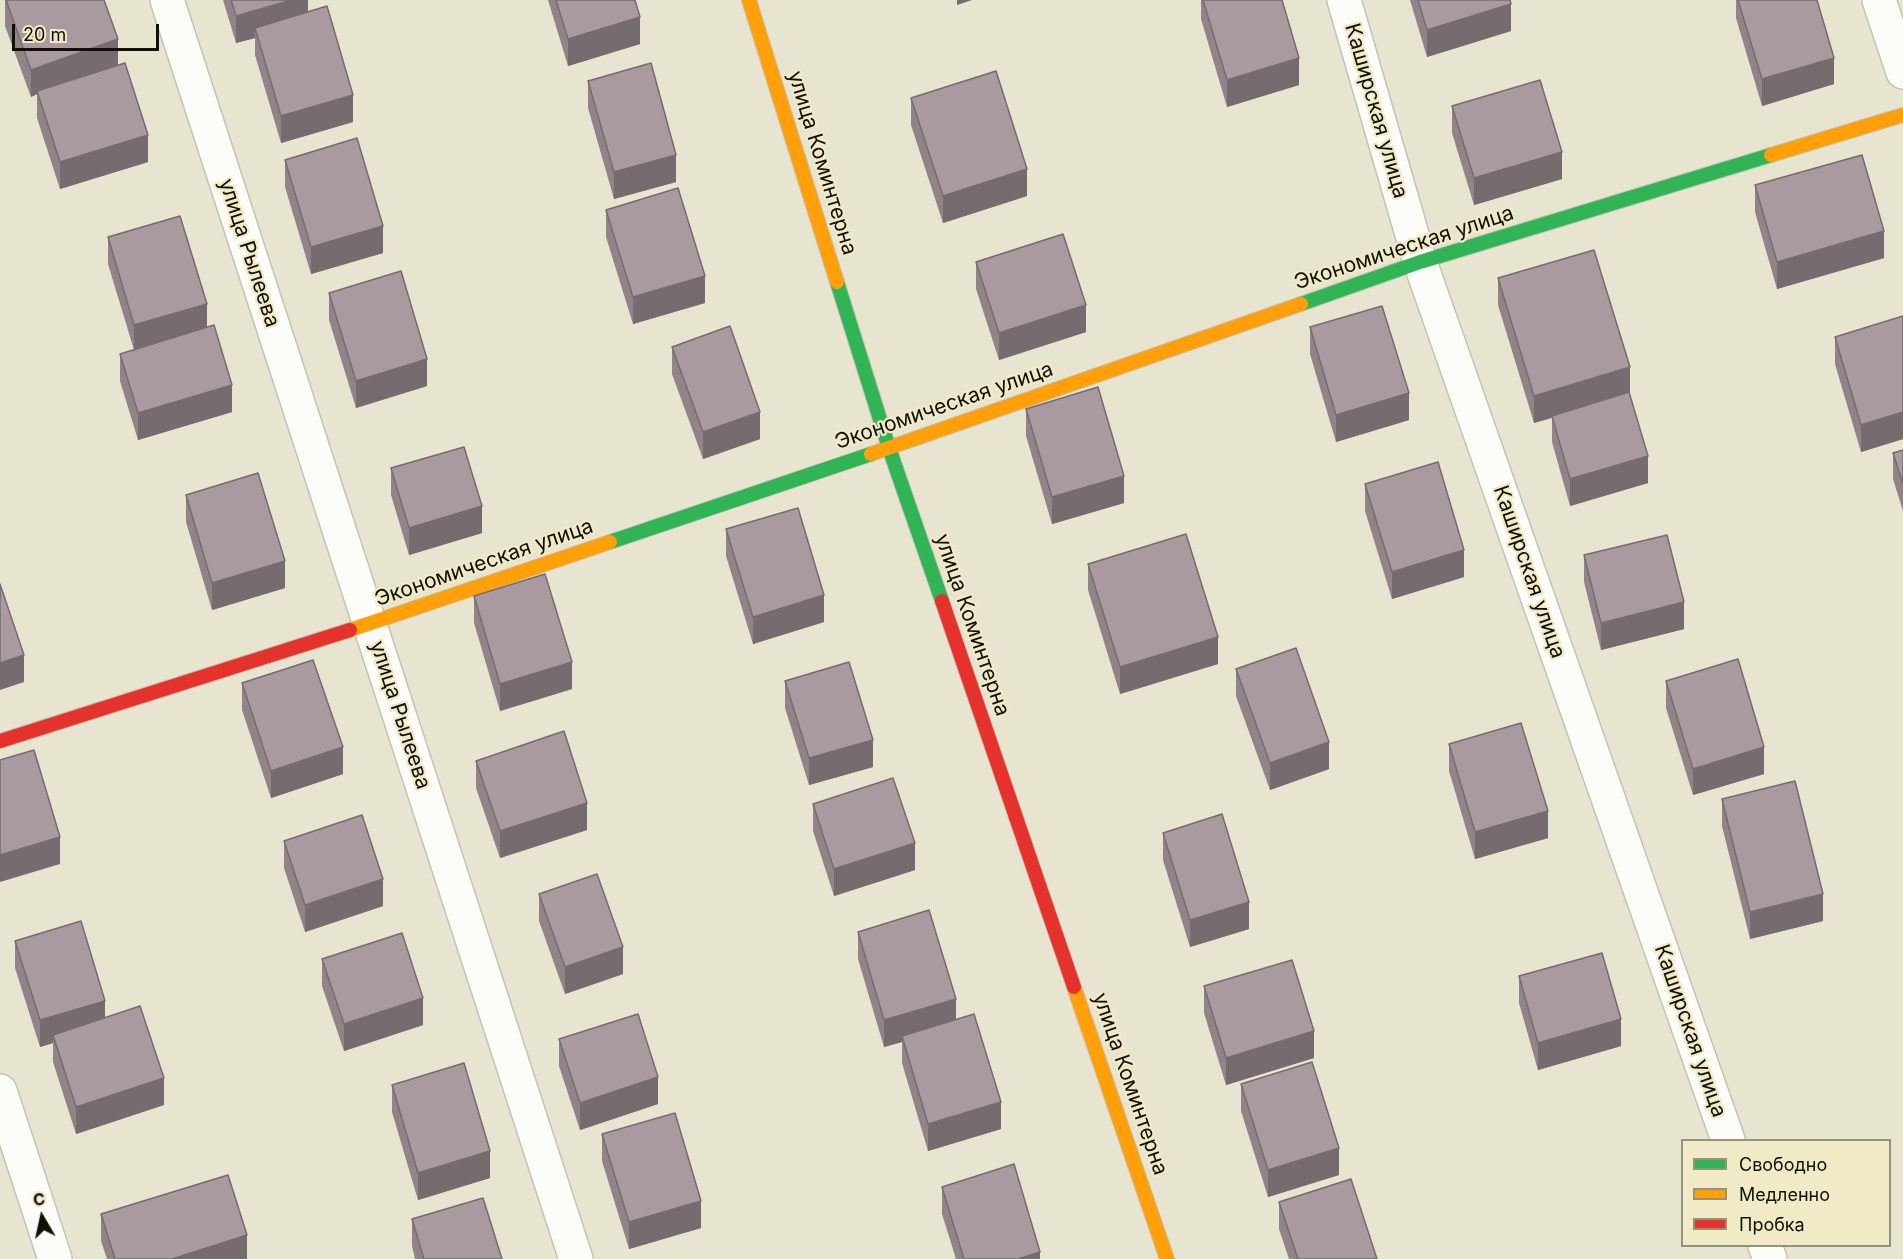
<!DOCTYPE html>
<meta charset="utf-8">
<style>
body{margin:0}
#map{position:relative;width:1903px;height:1259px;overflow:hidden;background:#e7e4d0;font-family:Inter,sans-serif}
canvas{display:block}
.legend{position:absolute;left:1681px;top:1139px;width:210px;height:108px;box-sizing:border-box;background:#f0eac7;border:2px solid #979379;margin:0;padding:8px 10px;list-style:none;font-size:18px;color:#121005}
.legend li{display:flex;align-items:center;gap:12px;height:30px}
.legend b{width:30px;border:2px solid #979379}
.north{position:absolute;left:12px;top:1187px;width:60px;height:60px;-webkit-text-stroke:4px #f0eac7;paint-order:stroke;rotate:351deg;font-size:16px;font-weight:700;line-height:24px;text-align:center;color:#121005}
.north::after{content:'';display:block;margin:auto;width:21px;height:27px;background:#121005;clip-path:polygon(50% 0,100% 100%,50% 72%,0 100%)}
.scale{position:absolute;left:12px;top:24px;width:147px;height:27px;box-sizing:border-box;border:3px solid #121005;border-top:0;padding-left:8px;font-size:18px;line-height:21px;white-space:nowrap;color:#121005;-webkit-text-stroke:4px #f0eac7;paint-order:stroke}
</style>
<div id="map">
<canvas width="1903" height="1259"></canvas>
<ul class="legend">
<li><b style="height:8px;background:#30b455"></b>Свободно</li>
<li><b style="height:8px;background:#ff9f0a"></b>Медленно</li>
<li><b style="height:8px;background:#e5322d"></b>Пробка</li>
</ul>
<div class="north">С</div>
<div class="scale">20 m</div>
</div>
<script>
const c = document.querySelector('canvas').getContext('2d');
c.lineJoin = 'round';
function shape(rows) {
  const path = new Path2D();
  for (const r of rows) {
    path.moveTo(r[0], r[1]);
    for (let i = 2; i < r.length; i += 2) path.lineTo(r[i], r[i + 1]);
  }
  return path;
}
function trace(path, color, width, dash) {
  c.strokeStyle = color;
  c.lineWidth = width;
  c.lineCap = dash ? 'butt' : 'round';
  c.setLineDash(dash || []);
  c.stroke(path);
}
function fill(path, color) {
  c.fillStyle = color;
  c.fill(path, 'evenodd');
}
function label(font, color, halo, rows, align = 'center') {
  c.font = font + ' Inter,sans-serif';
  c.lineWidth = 4.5;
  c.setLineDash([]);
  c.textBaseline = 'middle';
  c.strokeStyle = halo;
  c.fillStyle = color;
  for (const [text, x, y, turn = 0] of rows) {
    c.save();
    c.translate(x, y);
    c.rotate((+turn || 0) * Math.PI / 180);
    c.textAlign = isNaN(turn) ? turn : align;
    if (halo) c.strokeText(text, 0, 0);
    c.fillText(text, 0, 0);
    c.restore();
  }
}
const street = shape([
 [167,0,576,1259],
 [1344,0,1420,262,1728,1140],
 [1879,0,1903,72],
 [0,1091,55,1259],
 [1765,1246,1770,1259]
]);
const fast = shape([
 [837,282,889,448,942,601],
 [1301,304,1420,262,1771,155],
 [610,542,871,454]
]);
const slow = shape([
 [749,0,837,282],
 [1771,155,1903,115],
 [871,454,1301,304],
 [350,630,610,542],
 [1074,987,1167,1259]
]);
const jam = shape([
 [942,601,1074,987],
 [0,741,350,630]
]);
trace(street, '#c5c2b3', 36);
trace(fast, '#c5c2b3', 16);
trace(slow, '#c5c2b3', 16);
trace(jam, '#c5c2b3', 16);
trace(street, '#fbfbf8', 33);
trace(fast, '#30b455', 14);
trace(slow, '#ff9f0a', 14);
trace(jam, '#e5322d', 14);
fill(shape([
 [5,0,118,65,148,162,60,189,37,118,37,94,31,97,5,26],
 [223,0,308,0,308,12,353,122,281,143,255,55,255,38,236,43],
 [548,0,635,0,640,44,568,66],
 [1201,0,1282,0,1299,85,1227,107,1201,19],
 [1410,0,1510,0,1511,31,1427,57],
 [1736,0,1817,0,1834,84,1762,106,1736,18],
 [588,81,676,182,614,199,588,108],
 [911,98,1027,196,943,223,911,125],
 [1452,106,1562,179,1474,205,1452,133],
 [285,160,383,253,311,274,285,187],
 [1755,185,1884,258,1777,289,1755,212],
 [606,210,705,303,633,324,606,237],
 [108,237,207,327,232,412,138,440,120,381,120,354,134,350,108,264],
 [976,262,1086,332,999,360,976,289],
 [1498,278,1630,394,1648,483,1570,506,1552,442,1552,418,1534,423,1498,305],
 [329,293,427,386,356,408,329,320],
 [1903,316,1903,439,1861,452,1835,364,1835,337],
 [1310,327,1409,420,1336,442,1310,354],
 [672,347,760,439,703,459,672,374],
 [1026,409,1124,503,1052,524,1026,436],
 [1903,450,1903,511,1893,479,1893,453],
 [391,468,482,533,409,555,391,495],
 [1365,484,1464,577,1392,599,1365,511],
 [186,495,285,588,212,610,186,522],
 [726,529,824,622,753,644,726,556],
 [1584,555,1684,629,1601,650,1584,582],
 [1088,564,1218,664,1120,694,1088,590],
 [474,596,572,689,500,711,474,623],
 [1236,669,1329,769,1270,790,1236,696],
 [785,681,873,767,809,785,785,708],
 [1666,681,1764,774,1693,795,1666,708],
 [242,683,343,774,271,798,242,710],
 [1449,744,1548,838,1475,859,1449,771],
 [476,761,587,830,500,858,476,788],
 [1722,799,1823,921,1750,939,1722,826],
 [813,804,915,870,834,896,813,831],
 [1163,833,1249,929,1190,947,1163,860],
 [284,841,383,906,305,932,284,868],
 [539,894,623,974,565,994,539,921],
 [858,932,956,1020,1001,1129,928,1151,902,1063,902,1042,884,1047,858,959],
 [15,941,105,1018,164,1105,76,1134,53,1062,53,1043,40,1047,15,968],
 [322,959,423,1025,344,1051,322,986],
 [1519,976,1621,1046,1538,1070,1519,1003],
 [1204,986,1314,1058,1226,1085,1204,1013],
 [559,1039,658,1104,580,1130,559,1066],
 [1241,1084,1339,1175,1268,1197,1241,1111],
 [392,1085,490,1178,418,1200,392,1112],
 [602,1134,701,1228,629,1249,602,1161],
 [942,1187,1040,1259,956,1259,942,1214],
 [1279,1202,1377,1259,1289,1259,1279,1229],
 [101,1214,247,1259,107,1259,101,1241],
 [412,1219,502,1259,415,1259,412,1246]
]), '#908488');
fill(shape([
 [292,0,308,0,308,22,255,28,255,38,236,43,236,16],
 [957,0,972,0,957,5],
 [1511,4,1511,31,1427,57,1427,30],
 [640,17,640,44,568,66,568,39],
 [118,39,118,65,37,91,37,94,31,97,31,70],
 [1299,58,1299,85,1227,107,1227,80],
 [1834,58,1834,84,1762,106,1762,79],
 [353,95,353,122,281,143,281,116],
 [148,135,148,162,60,189,60,162],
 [1562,152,1562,179,1474,205,1474,178],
 [676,155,676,182,614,199,614,172],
 [1027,169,1027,196,943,223,943,196],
 [383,226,383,253,311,274,311,247],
 [1884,231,1884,258,1777,289,1777,262],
 [705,276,705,303,633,324,633,297],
 [207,304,207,331,134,352,134,325],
 [1086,305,1086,332,999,360,999,333],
 [427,359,427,386,356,408,356,381],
 [1630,367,1630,394,1534,423,1534,396],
 [232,385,232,412,138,440,138,413],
 [1409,393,1409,420,1336,442,1336,415],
 [760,412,760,439,703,459,703,432],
 [1903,412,1903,439,1861,452,1861,425],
 [1648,456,1648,483,1570,506,1570,479],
 [1124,476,1124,503,1052,524,1052,497],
 [482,506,482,533,409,555,409,528],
 [1464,550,1464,577,1392,599,1392,572],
 [285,561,285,588,212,610,212,583],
 [824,595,824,622,753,644,753,617],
 [1684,602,1684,629,1601,650,1601,623],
 [1218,637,1218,664,1120,694,1120,667],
 [24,655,24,682,0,690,0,663],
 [572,662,572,689,500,711,500,684],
 [873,740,873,767,809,785,809,758],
 [1329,742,1329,769,1270,790,1270,763],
 [343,747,343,774,271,798,271,771],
 [1764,747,1764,774,1693,795,1693,769],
 [587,803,587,830,500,858,500,831],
 [1548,811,1548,838,1475,859,1475,832],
 [60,837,60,864,0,882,0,855],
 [915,843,915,870,834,896,834,869],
 [383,879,383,906,305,932,305,905],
 [1823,894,1823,921,1750,939,1750,912],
 [1249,902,1249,929,1190,947,1190,920],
 [623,947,623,974,565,994,565,967],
 [423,998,423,1025,344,1051,344,1024],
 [956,999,956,1026,902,1036,902,1042,884,1047,884,1020],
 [105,1001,105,1028,53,1035,53,1043,40,1047,40,1020],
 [1621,1019,1621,1046,1538,1070,1538,1043],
 [1314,1031,1314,1058,1226,1085,1226,1058],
 [658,1077,658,1104,580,1130,580,1103],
 [164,1078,164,1105,76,1134,76,1107],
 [1001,1102,1001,1129,928,1151,928,1124],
 [1339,1148,1339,1175,1268,1197,1268,1170],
 [490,1151,490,1178,418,1200,418,1173],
 [701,1201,701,1228,629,1249,629,1222],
 [247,1235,247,1259,172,1259],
 [1040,1252,1040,1259,1018,1259]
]), '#766c6f');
const building = shape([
 [6,0,104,0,118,39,31,70,6,0],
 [231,0,292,0,236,16,231,0],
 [556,0,635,0,640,17,568,39,556,0],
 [1203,0,1282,0,1299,58,1227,80,1203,0],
 [1418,0,1510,0,1511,4,1427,30,1418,0],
 [1738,0,1817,0,1834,58,1762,79,1738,0],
 [327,6,353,95,281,116,255,28,327,6],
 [125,63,148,135,60,162,37,91,125,63],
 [651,63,676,155,614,172,588,81,651,63],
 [996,71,1027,169,943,196,911,98,996,71],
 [1540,80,1562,152,1474,178,1452,106,1540,80],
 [357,138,383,226,311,247,285,160,357,138],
 [1862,155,1884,231,1777,262,1755,185,1862,155],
 [678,188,705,276,633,297,606,210,678,188],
 [180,216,207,304,134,325,108,237,180,216],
 [1063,234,1086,305,999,333,976,262,1063,234],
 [1594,250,1630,367,1534,396,1498,278,1594,250],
 [401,271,427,359,356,381,329,293,401,271],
 [1382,306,1409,393,1336,415,1310,327,1382,306],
 [1903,316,1903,412,1861,425,1835,337,1903,316],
 [214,325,232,385,138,413,120,354,214,325],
 [730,326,760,412,703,432,672,347,730,326],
 [1098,387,1124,476,1052,497,1026,409,1098,387],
 [1629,392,1648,456,1570,479,1552,416,1629,392],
 [464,447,482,506,409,528,391,468,464,447],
 [1903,450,1903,484,1893,453,1903,450],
 [1438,462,1464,550,1392,572,1365,484,1438,462],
 [258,473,285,561,212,583,186,495,258,473],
 [798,508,824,595,753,617,726,529,798,508],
 [1186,534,1218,637,1120,667,1088,564,1186,534],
 [1667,535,1684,602,1601,623,1584,555,1667,535],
 [545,574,572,662,500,684,474,596,545,574],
 [0,584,24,655,0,663,0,584],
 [1296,648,1329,742,1270,763,1236,669,1296,648],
 [1738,659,1764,747,1693,769,1666,681,1738,659],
 [313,660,343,747,271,771,242,683,313,660],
 [849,662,873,740,809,758,785,681,849,662],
 [1521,723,1548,811,1475,832,1449,744,1521,723],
 [564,731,587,803,500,831,476,761,564,731],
 [34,750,60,837,0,855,0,760,34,750],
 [893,778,915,843,834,869,813,804,893,778],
 [1795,781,1823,894,1750,912,1722,799,1795,781],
 [1222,814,1249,902,1190,920,1163,833,1222,814],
 [362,815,383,879,305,905,284,841,362,815],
 [597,874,623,947,565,967,539,894,597,874],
 [929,910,956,999,884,1020,858,932,929,910],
 [81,921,105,1001,40,1020,15,941,81,921],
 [402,933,423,998,344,1024,322,959,402,933],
 [1602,953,1621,1019,1538,1043,1519,976,1602,953],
 [1292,960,1314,1031,1226,1058,1204,986,1292,960],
 [140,1006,164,1078,76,1107,53,1035,140,1006],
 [638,1014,658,1077,580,1103,559,1039,638,1014],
 [974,1014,1001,1102,928,1124,902,1036,974,1014],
 [1312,1062,1339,1148,1268,1170,1241,1084,1312,1062],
 [464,1063,490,1151,418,1173,392,1085,464,1063],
 [675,1113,701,1201,629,1222,602,1134,675,1113],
 [1014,1164,1040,1252,1018,1259,964,1259,942,1187,1014,1164],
 [228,1175,247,1235,172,1259,115,1259,101,1214,228,1175],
 [1351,1179,1377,1259,1298,1259,1279,1202,1351,1179],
 [483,1198,502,1259,424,1259,412,1219,483,1198]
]);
fill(building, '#a89a9e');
trace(building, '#766c6f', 1.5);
label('21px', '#121005', '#f0eac7', [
 ["Каширская улица",1376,111,74],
 ["улица Коминтерна",822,163,73],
 ["Экономическая улица",1404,248,-18],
 ["улица Рылеева",249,253,72],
 ["Экономическая улица",944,406,-19],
 ["Экономическая улица",484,563,-19],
 ["Каширская улица",1529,572,71],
 ["улица Коминтерна",972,625,71],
 ["улица Рылеева",400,715,72],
 ["Каширская улица",1690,1031,71],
 ["улица Коминтерна",1130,1084,71]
]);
</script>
